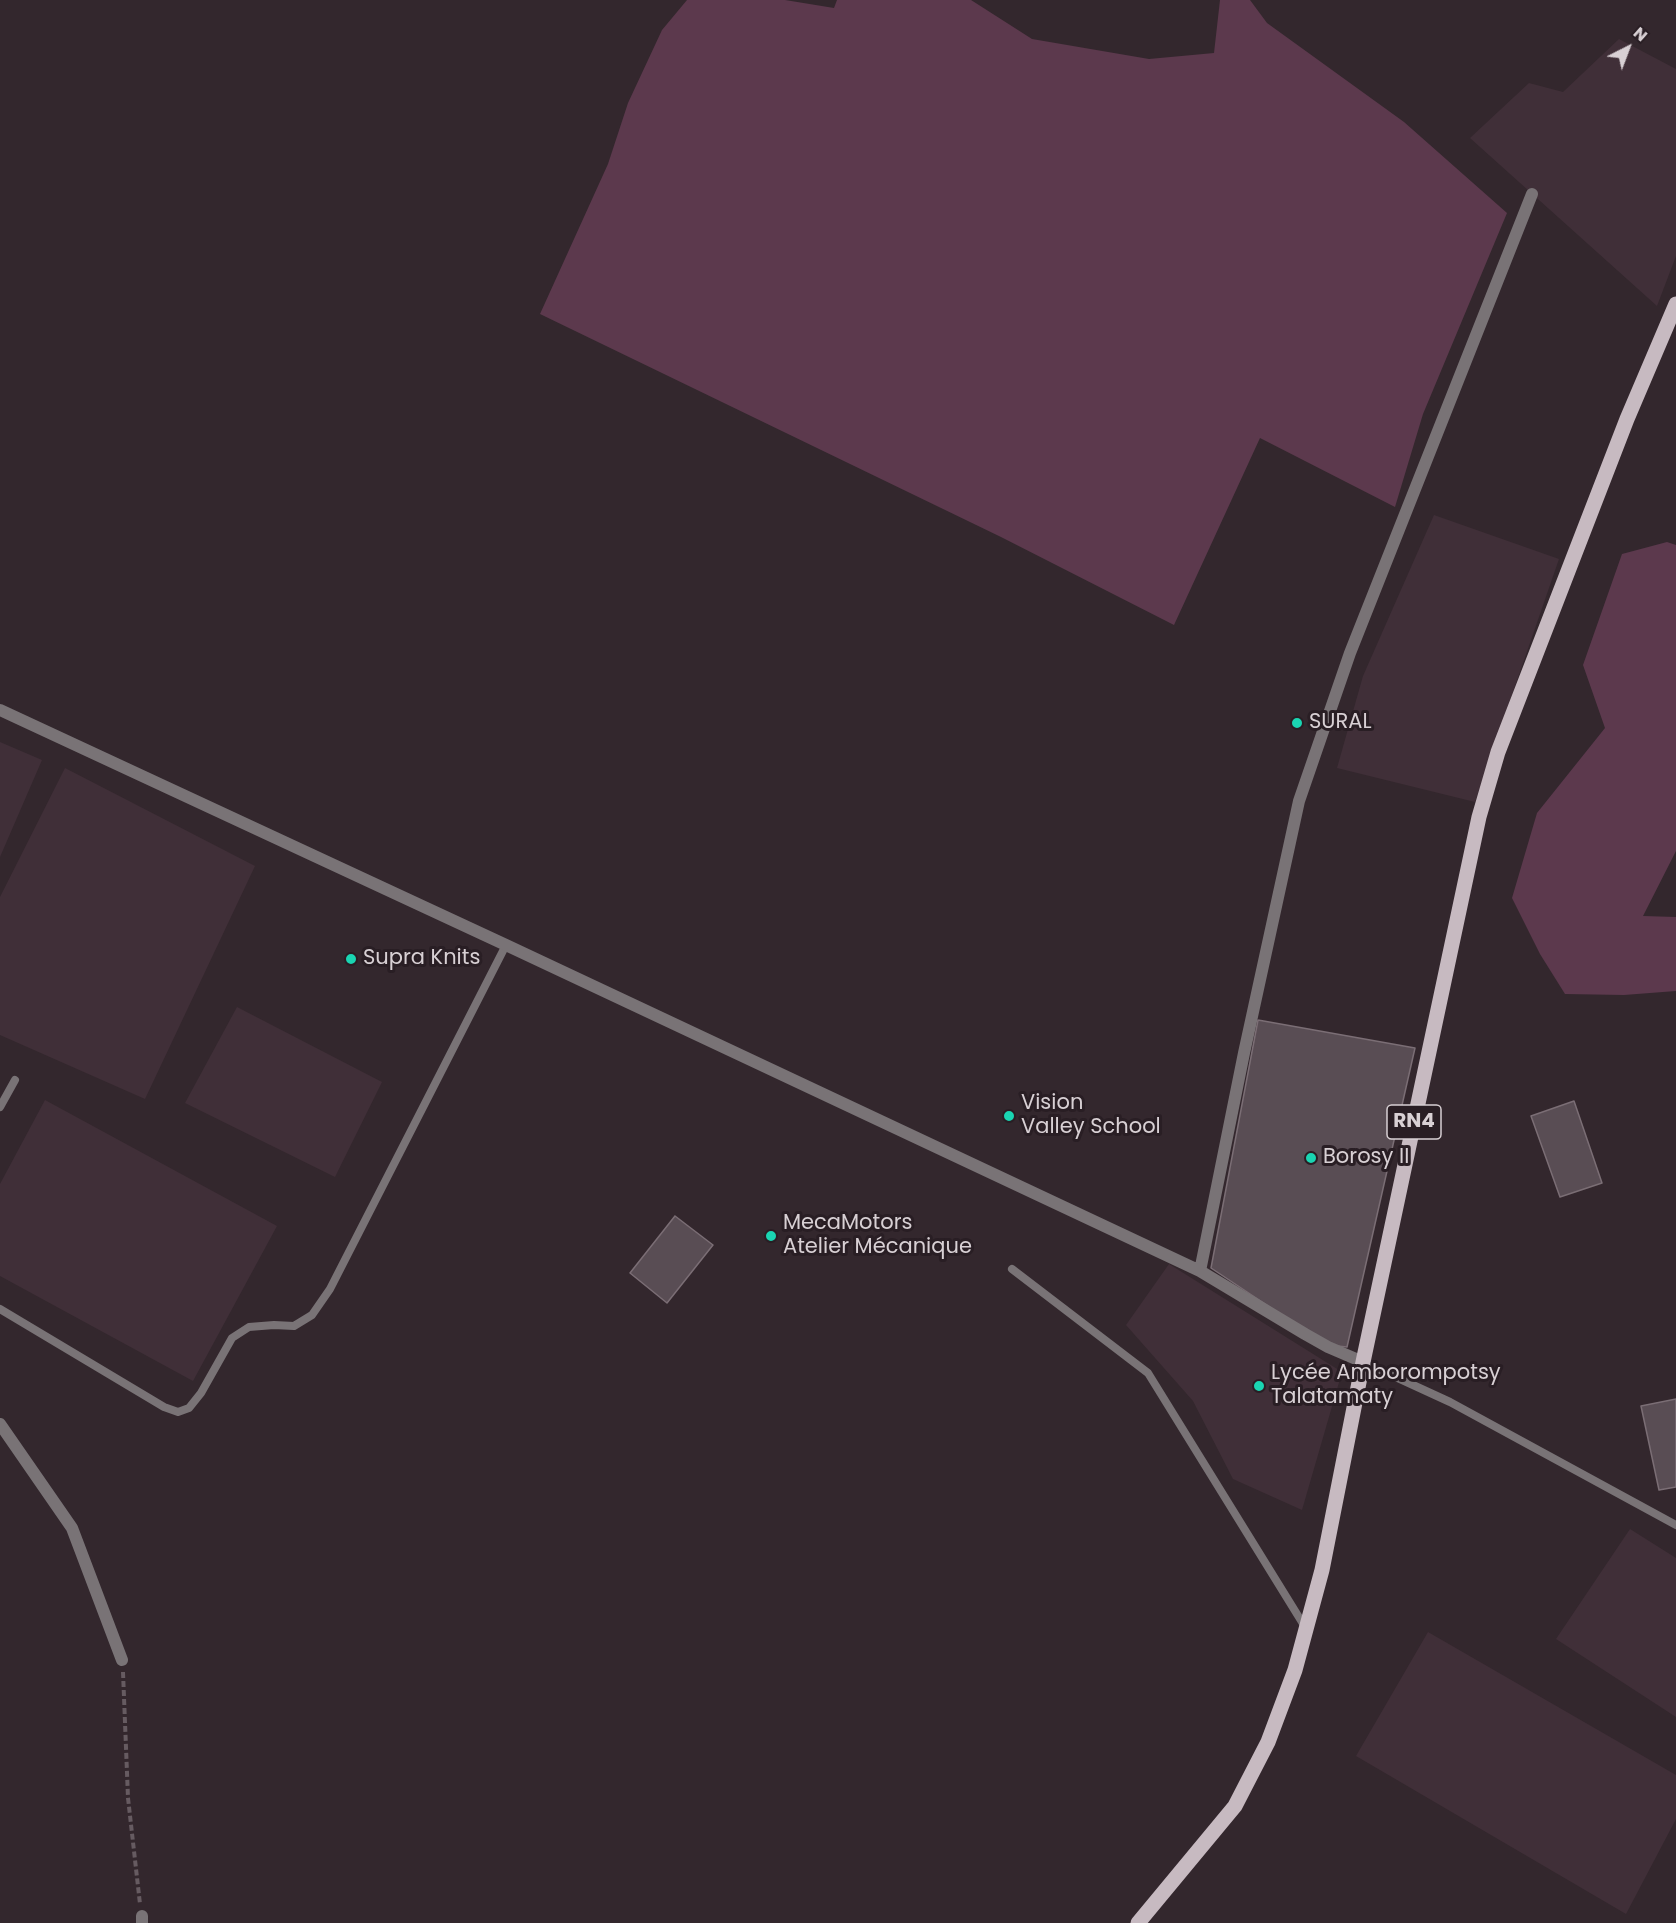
<!DOCTYPE html>
<meta charset="utf-8">
<style>
body{margin:0}
#map{position:relative;width:1676px;height:1923px;overflow:hidden;background:#33272d;font-family:Poppins,sans-serif}
canvas{display:block}
.north{position:absolute;left:1598px;top:18px;width:60px;height:60px;-webkit-text-stroke:4px #291e24;paint-order:stroke;rotate:42deg;font-size:16px;font-weight:700;line-height:24px;text-align:center;color:#d8d0d4}
.north::after{content:'';display:block;margin:auto;width:21px;height:27px;background:#d8d0d4;clip-path:polygon(50% 0,100% 100%,50% 72%,0 100%)}
</style>
<div id="map">
<canvas width="1676" height="1923"></canvas>
<div class="north">N</div>
</div>
<script>
const c = document.querySelector('canvas').getContext('2d');
c.lineJoin = 'round';
function fill(path, color) {
  c.fillStyle = color;
  c.fill(path, 'evenodd');
}
function shape(rows) {
  const path = new Path2D();
  for (const r of rows) {
    path.moveTo(r[0], r[1]);
    for (let i = 2; i < r.length; i += 2) path.lineTo(r[i], r[i + 1]);
  }
  return path;
}
function trace(path, color, width, dash) {
  c.strokeStyle = color;
  c.lineWidth = width;
  c.lineCap = dash ? 'butt' : 'round';
  c.setLineDash(dash || []);
  c.stroke(path);
}
function label(font, color, halo, rows, align = 'center') {
  c.font = font + ' Poppins,sans-serif';
  c.lineWidth = 6;
  c.setLineDash([]);
  c.textBaseline = 'middle';
  c.strokeStyle = halo;
  c.fillStyle = color;
  for (const [text, x, y, turn = 0] of rows) {
    c.save();
    c.translate(x, y);
    c.rotate((+turn || 0) * Math.PI / 180);
    c.textAlign = isNaN(turn) ? turn : align;
    if (halo) c.strokeText(text, 0, 0);
    c.fillText(text, 0, 0);
    c.restore();
  }
}
fill(shape([
 [1619,39,1676,69,1676,256,1657,306,1470,138,1529,83,1563,92],
 [1434,515,1559,559,1475,802,1337,768,1363,676],
 [0,742,42,760,0,857],
 [65,768,255,866,145,1099,0,1035,0,897],
 [237,1007,382,1082,335,1177,185,1103],
 [45,1100,277,1226,193,1381,0,1276,0,1184],
 [1169,1264,1342,1372,1302,1510,1233,1479,1193,1401,1126,1325],
 [1630,1529,1676,1558,1676,1717,1556,1639],
 [1428,1632,1676,1775,1676,1819,1626,1914,1356,1756]
]), '#402f38');
fill(shape([
 [687,0,785,0,834,8,837,0,971,0,1032,39,1149,59,1214,53,1220,0,1250,0,1267,23,1404,122,1507,213,1423,414,1395,507,1260,438,1174,625,1001,537,540,314,608,164,628,103,662,30],
 [1667,542,1676,545,1676,851,1643,916,1676,917,1676,991,1624,995,1565,994,1540,954,1512,898,1537,813,1605,728,1583,665,1622,554]
]), '#5c394d');
const building = shape([
 [1258,1020,1415,1048,1347,1347,1327,1345,1211,1268,1258,1020],
 [1574,1101,1602,1183,1560,1197,1531,1116,1574,1101],
 [675,1216,713,1245,667,1303,630,1273,675,1216],
 [1676,1399,1676,1487,1659,1490,1641,1406,1676,1399]
]);
fill(building, '#594d54');
trace(building, '#7b6e75', 1.5);
trace(shape([
 [123,1672,128,1798,140,1904]
]), '#665b61', 4, [6, 3]);
trace(shape([
 [0,1107,15,1080],
 [1012,1269,1148,1373,1305,1627],
 [0,1309,164,1407,178,1412,189,1408,201,1393,232,1338,249,1327,274,1325,294,1326,312,1315,330,1289,506,945],
 [1363,1362,1450,1402,1676,1525]
]), '#797376', 8);
trace(shape([
 [0,710,506,945,1200,1271,1305,1334,1328,1347,1363,1362],
 [1200,1271,1244,1053,1299,801,1350,653,1532,194],
 [0,1424,72,1528,122,1660],
 [142,1916,142,1923]
]), '#797376', 12);
trace(shape([
 [1138,1923,1235,1806,1268,1742,1295,1670,1322,1570,1363,1362,1479,817,1498,752,1627,419,1676,304]
]), '#c7bac1', 15);
for (const [x, y, r, color] of [
 [1297,723,6,"#1ad5b2"],
 [351,959,6,"#1ad5b2"],
 [1009,1116,6,"#1ad5b2"],
 [1311,1158,6,"#1ad5b2"],
 [771,1236,6,"#1ad5b2"],
 [1259,1386,6,"#1ad5b2"]
]) {
  const dot = new Path2D();
  dot.arc(x, y, r, 0, 2 * Math.PI);
  c.fillStyle = color;
  c.fill(dot);
  trace(dot, '#291e24', 2);
}
for (const [x, y, w] of [
 [1414,1122,54]
]) {
  const box = new Path2D();
  box.roundRect(x - w / 2, y - 17, w, 34, 4.5);
  c.fillStyle = '#291e24';
  c.fill(box);
  trace(box, '#d8d0d4', 1.5);
}
label('bold 20px', '#d8d0d4', null, [
 ["RN4",1414,1122]
]);
label('21px', '#d8d0d4', '#291e24', [
 ["SURAL",1309,723],
 ["Supra Knits",363,959],
 ["Vision",1021,1104],
 ["Valley School",1021,1128],
 ["Borosy II",1323,1158],
 ["MecaMotors",783,1224],
 ["Atelier Mécanique",783,1248],
 ["Lycée Amborompotsy",1271,1374],
 ["Talatamaty",1271,1398]
], 'left');
</script>
